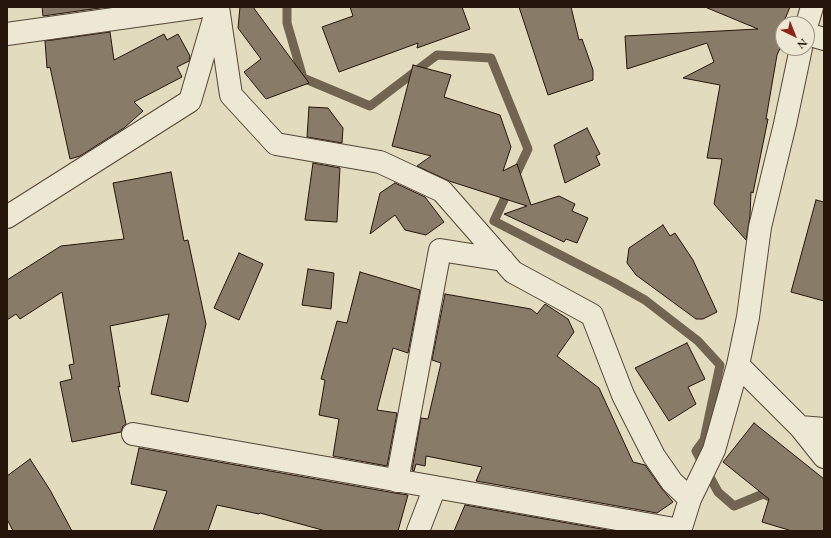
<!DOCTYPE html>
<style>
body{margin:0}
#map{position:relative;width:831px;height:538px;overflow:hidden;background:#e3dbbd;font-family:"EB Garamond",serif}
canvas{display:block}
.frame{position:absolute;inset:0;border:8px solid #26150b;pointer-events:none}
.north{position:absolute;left:775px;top:16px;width:40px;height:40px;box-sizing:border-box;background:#ede8d4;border:1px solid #9d9484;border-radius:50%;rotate:137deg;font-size:11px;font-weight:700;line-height:16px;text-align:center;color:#26150b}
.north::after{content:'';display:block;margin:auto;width:14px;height:18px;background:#8f2418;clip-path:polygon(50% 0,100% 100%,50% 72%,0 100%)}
</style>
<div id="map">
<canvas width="831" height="538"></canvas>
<div class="frame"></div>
<div class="north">N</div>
</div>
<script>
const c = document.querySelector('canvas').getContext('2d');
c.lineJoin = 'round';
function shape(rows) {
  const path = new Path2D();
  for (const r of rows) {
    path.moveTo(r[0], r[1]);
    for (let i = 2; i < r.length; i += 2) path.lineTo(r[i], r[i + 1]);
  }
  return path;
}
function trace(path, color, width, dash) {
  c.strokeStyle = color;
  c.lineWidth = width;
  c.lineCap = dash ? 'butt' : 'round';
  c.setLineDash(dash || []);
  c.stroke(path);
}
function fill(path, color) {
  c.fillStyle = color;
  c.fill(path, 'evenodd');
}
trace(shape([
 [287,7,287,23,303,78,370,106,437,55,491,58,528,149,494,221,613,282,645,300,698,341,720,365,704,440,696,451,718,492,734,506,763,494,774,499]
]), '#716451', 9);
const building = shape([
 [42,7,107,7,43,16,42,7],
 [240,7,253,7,309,83,266,99,244,72,261,59,238,28,240,7],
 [350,7,462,7,470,29,417,48,418,43,339,72,322,27,353,16,350,7],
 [519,7,571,7,579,40,582,39,593,70,593,80,548,95,519,7],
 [705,7,790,7,783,24,783,42,777,55,766,119,768,119,753,193,751,192,750,216,746,240,714,204,722,159,707,158,720,85,683,78,714,62,707,43,627,69,625,36,758,29,705,7],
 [110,32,114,60,164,34,167,40,178,34,190,56,189,61,177,67,182,77,134,102,143,111,124,128,80,156,70,159,50,67,47,68,45,41,110,32],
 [413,65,451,75,444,97,500,115,511,147,503,171,517,164,531,205,559,196,575,204,572,211,588,218,577,243,566,239,564,242,504,214,527,206,449,181,417,166,431,156,392,146,413,65],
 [309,107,328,108,343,128,342,143,307,137,309,107],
 [587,128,600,154,596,156,600,165,565,183,554,145,587,128],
 [313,163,340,168,337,222,305,220,313,163],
 [171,172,184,241,188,240,206,324,188,402,151,394,169,314,110,326,120,387,118,386,126,424,123,426,121,432,72,442,60,382,72,379,69,365,74,364,62,292,20,319,16,314,7,320,7,280,61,246,124,239,113,183,171,172],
 [395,183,425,197,444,222,426,235,405,230,395,215,370,234,380,193,395,183],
 [816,200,824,202,824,301,791,292,816,200],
 [663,225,670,236,675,233,693,260,717,312,703,319,696,319,636,275,627,263,629,248,663,225],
 [239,253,263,264,239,320,214,308,239,253],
 [308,269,334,273,331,309,302,305,308,269],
 [360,272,420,290,408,353,393,348,377,410,397,413,387,466,333,456,339,419,319,415,325,380,321,379,337,321,347,323,360,272],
 [445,294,531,309,537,314,545,304,568,319,574,332,557,356,599,388,633,462,645,465,662,489,673,502,657,513,476,481,482,467,426,456,425,466,416,464,414,471,412,470,421,418,428,419,441,363,432,360,445,294],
 [687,343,705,379,688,387,696,404,669,421,635,368,687,343],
 [754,423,824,479,824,531,792,531,762,522,769,499,723,462,754,423],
 [139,448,395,493,408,495,398,531,326,531,260,513,259,514,217,505,208,531,153,531,167,491,131,484,139,448],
 [30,459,50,490,72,531,13,531,7,519,7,476,30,459],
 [465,505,613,531,454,531,465,505]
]);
fill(building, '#887c68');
trace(building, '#26150b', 1);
const minor = shape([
 [218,7,231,95,276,144,380,162,442,191,513,272,592,315,623,395,654,456,672,482,690,499],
 [807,24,812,7],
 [7,34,199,7],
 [807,34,824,39],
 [7,217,190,101,216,12],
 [738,365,800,427,824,429],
 [800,427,824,457],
 [133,434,680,530],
 [397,481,440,250,503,260],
 [418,531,435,487],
 [680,531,690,499,714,450,738,365,748,317,760,227,785,124,801,48]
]);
trace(minor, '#554638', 24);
trace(minor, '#ede8d4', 22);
</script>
